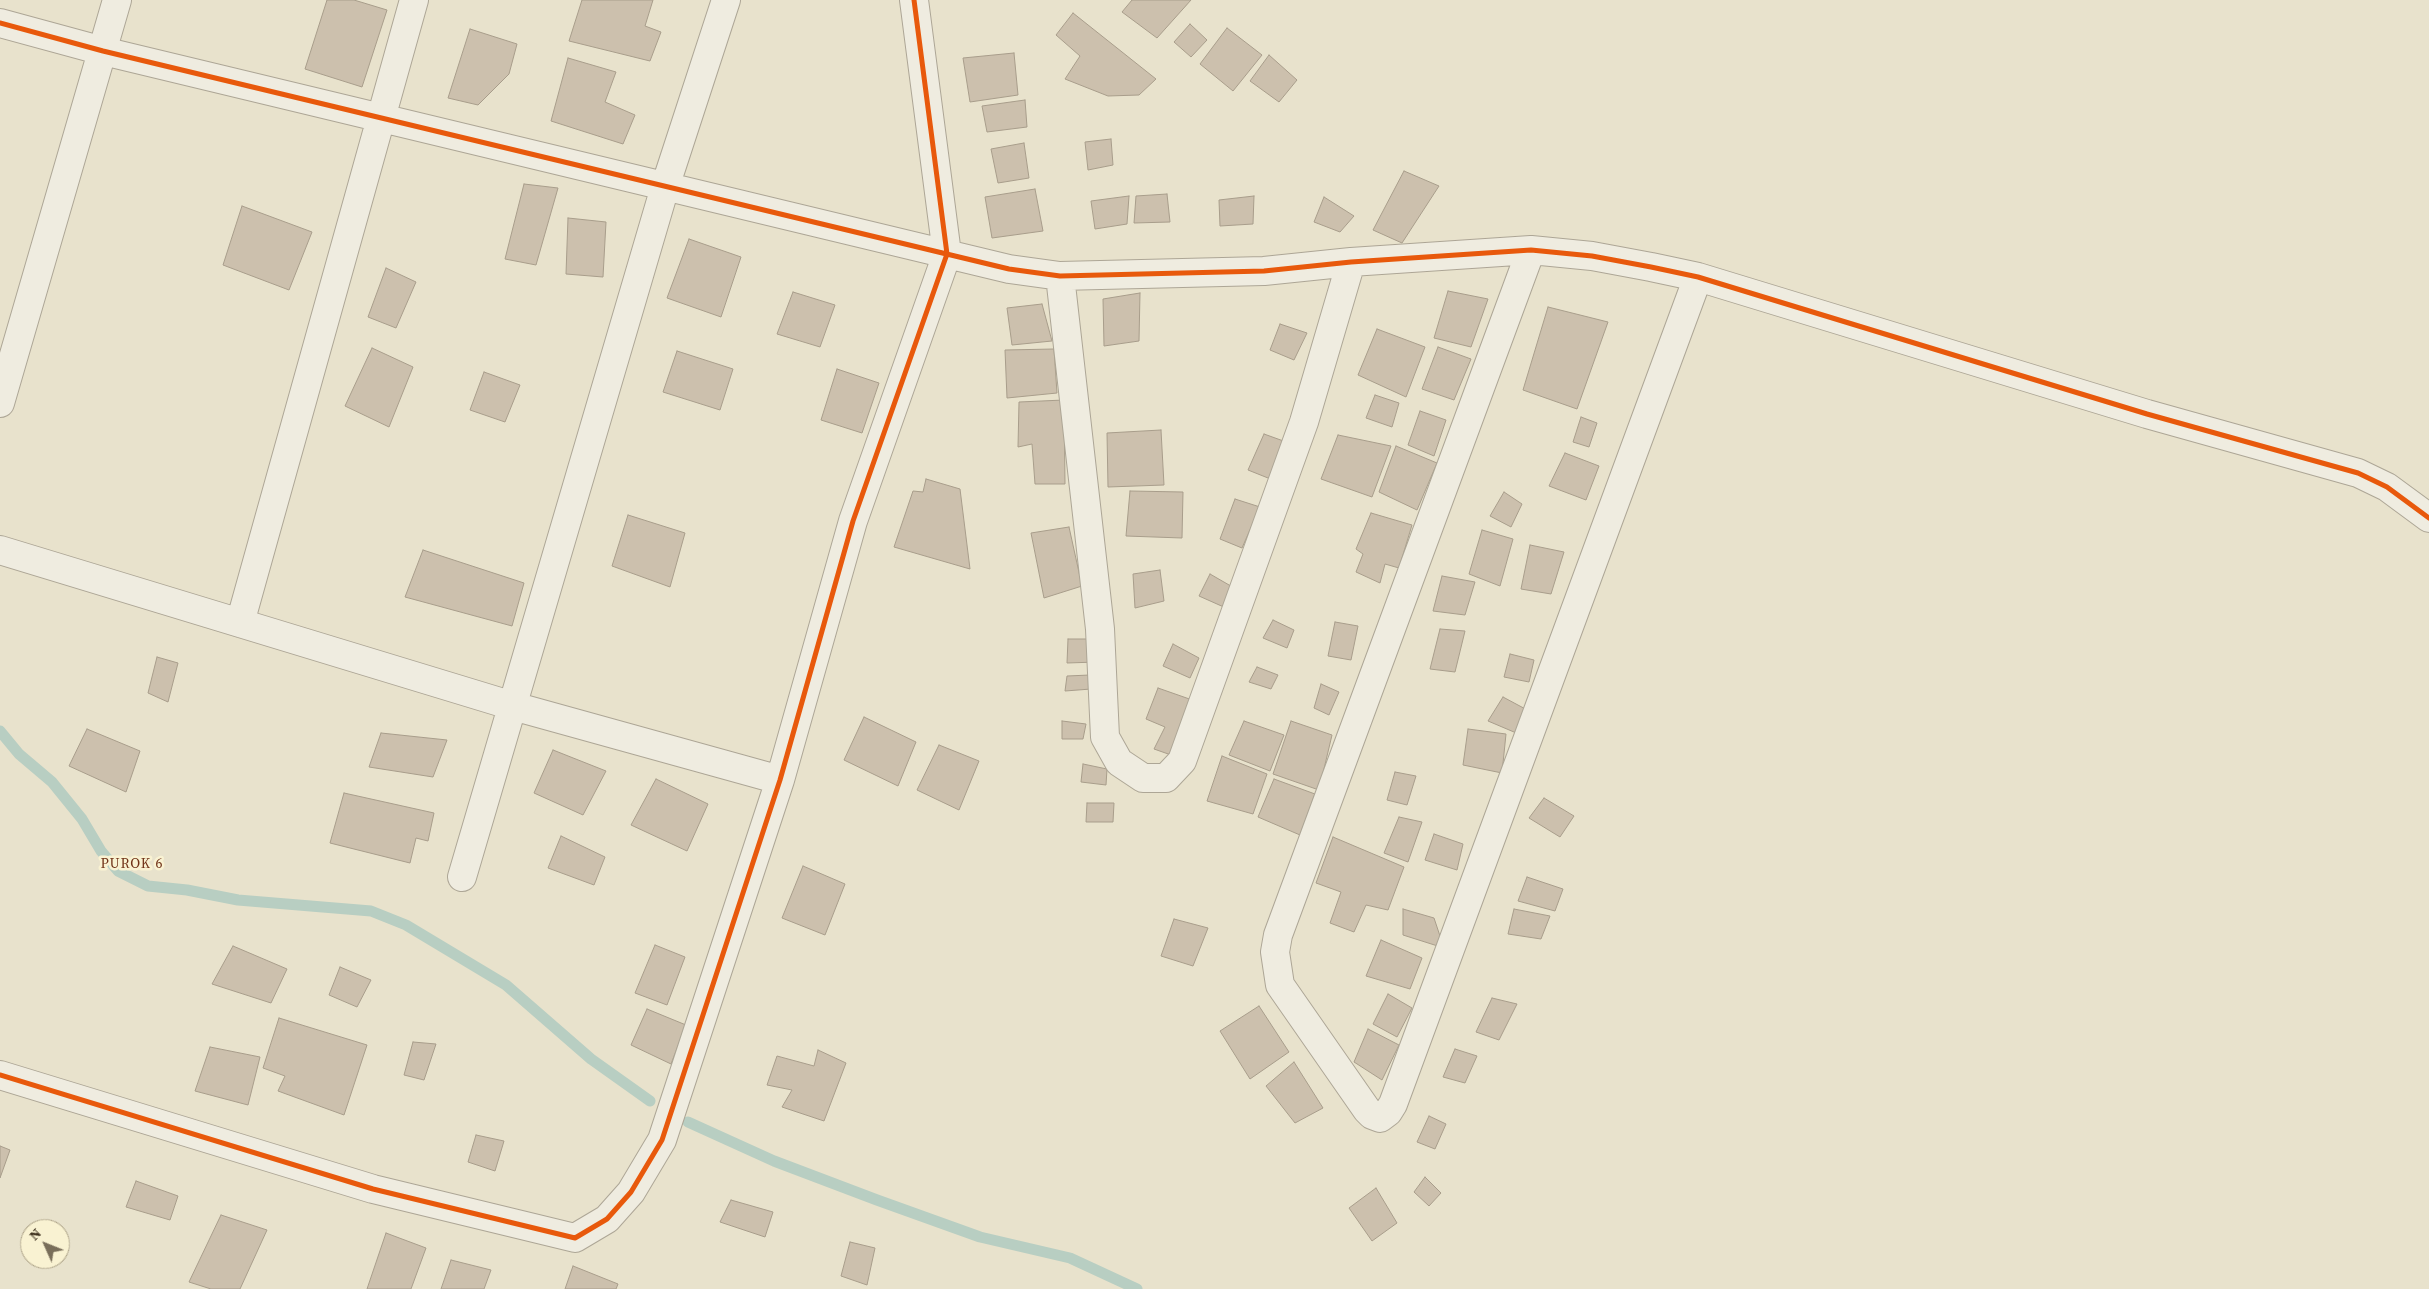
<!DOCTYPE html>
<style>
body{margin:0}
#map{position:relative;width:2429px;height:1289px;overflow:hidden;background:#e8e2cc;font-family:"Source Serif 4",serif}
canvas{display:block}
.north{position:absolute;left:20px;top:1219px;width:50px;height:50px;box-sizing:border-box;background:#f9f2d2;border:1px solid #aea489;border-radius:50%;rotate:314deg;font-size:14px;font-weight:700;line-height:20px;text-align:center;color:#3d2f1c}
.north::after{content:'';display:block;margin:auto;width:18px;height:22px;background:#796e5a;clip-path:polygon(50% 0,100% 100%,50% 72%,0 100%)}
</style>
<div id="map">
<canvas width="2429" height="1289"></canvas>
<div class="north">N</div>
</div>
<script>
const c = document.querySelector('canvas').getContext('2d');
c.lineJoin = 'round';
function shape(rows) {
  const path = new Path2D();
  for (const r of rows) {
    path.moveTo(r[0], r[1]);
    for (let i = 2; i < r.length; i += 2) path.lineTo(r[i], r[i + 1]);
  }
  return path;
}
function trace(path, color, width, dash) {
  c.strokeStyle = color;
  c.lineWidth = width;
  c.lineCap = dash ? 'butt' : 'round';
  c.setLineDash(dash || []);
  c.stroke(path);
}
function fill(path, color) {
  c.fillStyle = color;
  c.fill(path, 'evenodd');
}
function label(font, color, halo, rows, align = 'center') {
  c.font = font + ' "Source Serif 4",serif';
  c.lineWidth = 5;
  c.setLineDash([]);
  c.textBaseline = 'middle';
  c.strokeStyle = halo;
  c.fillStyle = color;
  for (const [text, x, y, turn = 0] of rows) {
    c.save();
    c.translate(x, y);
    c.rotate((+turn || 0) * Math.PI / 180);
    c.textAlign = isNaN(turn) ? turn : align;
    if (halo) c.strokeText(text, 0, 0);
    c.fillText(text, 0, 0);
    c.restore();
  }
}
trace(shape([
 [0,731,19,754,52,782,82,819,101,851,118,871,148,886,187,890,238,900,371,911,406,925,506,985,591,1059,650,1101],
 [688,1122,774,1161,877,1200,980,1237,1070,1258,1137,1289]
]), '#b8cec2', 11);
const building = shape([
 [327,0,354,0,387,10,362,87,305,69,327,0],
 [582,0,653,0,645,26,661,32,650,61,569,41,582,0],
 [1132,0,1191,0,1157,38,1122,12,1132,0],
 [1073,13,1156,79,1139,95,1108,96,1065,79,1080,56,1056,35,1073,13],
 [1190,24,1207,40,1191,57,1174,42,1190,24],
 [1227,28,1262,55,1233,91,1200,64,1227,28],
 [470,29,517,44,509,74,478,105,448,98,470,29],
 [1014,53,1018,95,970,102,963,58,1014,53],
 [1269,55,1297,80,1279,102,1250,81,1269,55],
 [568,58,616,72,605,102,635,115,623,144,551,121,568,58],
 [1025,100,1027,127,987,132,982,106,1025,100],
 [1111,139,1113,165,1088,170,1085,142,1111,139],
 [1024,143,1029,178,998,183,991,149,1024,143],
 [1404,171,1439,186,1402,243,1373,230,1404,171],
 [524,184,558,188,536,265,505,259,524,184],
 [1035,189,1043,231,992,238,985,197,1035,189],
 [1167,194,1170,222,1134,223,1136,196,1167,194],
 [1129,196,1127,224,1095,229,1091,201,1129,196],
 [1254,196,1253,224,1220,226,1219,200,1254,196],
 [1324,197,1354,216,1340,232,1314,222,1324,197],
 [242,206,312,232,289,290,223,265,242,206],
 [568,218,606,222,603,277,566,274,568,218],
 [689,239,741,257,721,317,667,298,689,239],
 [386,268,416,282,396,328,368,317,386,268],
 [1448,291,1488,299,1471,347,1434,338,1448,291],
 [793,292,835,305,820,347,777,334,793,292],
 [1140,293,1139,341,1104,346,1103,299,1140,293],
 [1042,304,1052,341,1012,345,1007,308,1042,304],
 [1548,307,1608,322,1577,409,1523,390,1548,307],
 [1280,324,1307,333,1294,360,1270,350,1280,324],
 [1377,329,1425,347,1406,397,1358,375,1377,329],
 [1438,347,1471,359,1454,400,1422,389,1438,347],
 [372,348,413,367,389,427,345,406,372,348],
 [1054,349,1057,393,1007,398,1005,350,1054,349],
 [677,351,733,369,720,410,663,392,677,351],
 [837,369,879,383,862,433,821,420,837,369],
 [484,372,520,385,505,422,470,410,484,372],
 [1375,395,1399,403,1392,427,1366,418,1375,395],
 [1064,400,1065,484,1035,484,1032,444,1018,447,1019,402,1064,400],
 [1420,411,1446,420,1434,456,1408,445,1420,411],
 [1581,417,1597,423,1589,447,1573,442,1581,417],
 [1161,430,1164,485,1108,487,1107,433,1161,430],
 [1264,434,1289,443,1273,480,1248,470,1264,434],
 [1338,435,1391,446,1372,497,1321,479,1338,435],
 [1396,446,1437,463,1417,510,1379,492,1396,446],
 [1565,453,1599,466,1586,500,1549,486,1565,453],
 [926,479,960,489,970,569,894,547,913,491,923,492,926,479],
 [1130,491,1183,492,1182,538,1126,536,1130,491],
 [1504,492,1522,504,1511,527,1490,516,1504,492],
 [1235,499,1260,507,1242,548,1220,539,1235,499],
 [1371,513,1412,525,1399,568,1385,564,1380,583,1356,572,1363,554,1356,549,1371,513],
 [628,515,685,533,670,587,612,566,628,515],
 [1069,527,1082,586,1044,598,1031,533,1069,527],
 [1482,530,1513,539,1500,586,1469,574,1482,530],
 [1530,545,1564,552,1551,594,1521,589,1530,545],
 [423,550,524,583,512,626,405,597,423,550],
 [1160,570,1164,601,1135,608,1133,574,1160,570],
 [1210,574,1236,589,1226,608,1199,596,1210,574],
 [1442,576,1475,582,1465,615,1433,611,1442,576],
 [1273,620,1294,630,1287,648,1263,638,1273,620],
 [1335,622,1358,626,1351,660,1328,656,1335,622],
 [1440,629,1465,631,1455,672,1430,669,1440,629],
 [1068,639,1097,639,1097,662,1067,663,1068,639],
 [1173,644,1199,658,1190,678,1163,666,1173,644],
 [1510,654,1534,660,1529,682,1504,677,1510,654],
 [157,657,178,663,168,702,148,693,157,657],
 [1257,667,1278,675,1271,689,1249,682,1257,667],
 [1090,675,1091,689,1065,691,1067,676,1090,675],
 [1321,684,1339,692,1329,715,1314,708,1321,684],
 [1158,688,1198,702,1174,756,1154,749,1165,727,1146,719,1158,688],
 [1503,697,1531,712,1521,735,1488,721,1503,697],
 [864,717,916,742,898,786,844,760,864,717],
 [1062,721,1086,724,1083,739,1062,739,1062,721],
 [1244,721,1284,735,1270,771,1229,755,1244,721],
 [1291,721,1332,735,1319,790,1273,774,1291,721],
 [87,729,140,751,126,792,69,766,87,729],
 [1468,729,1506,734,1502,773,1463,765,1468,729],
 [381,733,447,740,433,777,369,767,381,733],
 [939,745,979,761,959,810,917,790,939,745],
 [553,750,606,771,583,815,534,793,553,750],
 [1222,756,1267,774,1253,814,1207,801,1222,756],
 [1083,764,1107,769,1106,785,1081,782,1083,764],
 [1395,772,1416,776,1407,805,1387,800,1395,772],
 [656,779,708,804,687,851,631,825,656,779],
 [1274,779,1315,794,1300,835,1258,817,1274,779],
 [344,793,434,813,428,841,416,838,410,863,330,843,344,793],
 [1544,798,1574,816,1560,837,1529,818,1544,798],
 [1087,803,1114,803,1113,822,1086,822,1087,803],
 [1399,817,1422,822,1408,862,1384,853,1399,817],
 [1434,834,1463,844,1457,870,1425,860,1434,834],
 [561,836,605,857,594,885,548,868,561,836],
 [1333,837,1404,867,1388,910,1366,905,1354,932,1330,923,1341,892,1316,883,1333,837],
 [803,866,845,884,825,935,782,918,803,866],
 [1527,877,1563,889,1555,911,1518,901,1527,877],
 [1403,909,1434,918,1444,948,1403,935,1403,909],
 [1514,909,1550,916,1541,939,1508,934,1514,909],
 [1174,919,1208,928,1193,966,1161,956,1174,919],
 [1381,940,1422,958,1410,989,1366,976,1381,940],
 [655,945,685,957,667,1005,635,993,655,945],
 [233,946,287,969,271,1003,212,984,233,946],
 [340,967,371,980,357,1007,329,995,340,967],
 [1388,994,1412,1008,1397,1037,1373,1024,1388,994],
 [1492,998,1517,1004,1499,1040,1476,1032,1492,998],
 [1259,1006,1289,1052,1250,1079,1220,1031,1259,1006],
 [647,1009,686,1025,671,1064,631,1045,647,1009],
 [279,1018,367,1045,344,1115,278,1091,285,1076,263,1068,279,1018],
 [1368,1029,1399,1045,1382,1080,1354,1062,1368,1029],
 [413,1042,436,1044,424,1080,404,1075,413,1042],
 [210,1047,260,1057,248,1105,195,1091,210,1047],
 [1455,1049,1477,1056,1465,1083,1443,1077,1455,1049],
 [818,1050,846,1063,824,1121,782,1107,792,1090,767,1085,777,1056,814,1066,818,1050],
 [1294,1062,1323,1108,1295,1123,1266,1086,1294,1062],
 [1429,1116,1446,1124,1435,1149,1417,1142,1429,1116],
 [476,1135,504,1141,495,1171,468,1162,476,1135],
 [0,1146,10,1150,0,1178,0,1146],
 [1425,1177,1441,1193,1429,1206,1414,1192,1425,1177],
 [136,1181,178,1196,170,1220,126,1207,136,1181],
 [1376,1188,1397,1223,1372,1241,1349,1208,1376,1188],
 [731,1200,773,1212,765,1237,720,1222,731,1200],
 [221,1215,267,1230,240,1289,211,1289,189,1282,221,1215],
 [386,1233,426,1248,411,1289,367,1289,386,1233],
 [850,1242,875,1248,867,1285,841,1276,850,1242],
 [451,1260,491,1270,484,1289,441,1289,451,1260],
 [573,1266,618,1284,616,1289,565,1289,573,1266]
]);
fill(building, '#ccc0ad');
trace(building, '#a89d8b', 1);
const street = shape([
 [0,23,103,51,1009,269,1060,276,1264,271,1351,262,1531,250,1592,256,1651,267,1698,277,2147,414,2358,473,2387,487,2429,518],
 [1531,250,1278,935,1275,952,1280,985,1367,1110,1372,1115,1380,1118,1388,1112,1393,1104,1698,277],
 [1060,276,1100,629,1105,737,1119,762,1143,778,1166,778,1182,761,1304,422,1351,262],
 [0,403,117,0],
 [0,550,513,706,780,780],
 [240,623,414,0],
 [462,877,665,187,726,0],
 [0,1075,373,1189,575,1238,607,1219,631,1192,662,1140,780,780,853,521,947,254,914,0]
]);
trace(street, '#ada696', 30);
trace(street, '#efece0', 28);
trace(shape([
 [0,23,103,51,1009,269,1060,276,1264,271,1351,262,1531,250,1592,256,1651,267,1698,277,2147,414,2358,473,2387,487,2429,518],
 [0,1075,373,1189,575,1238,607,1219,631,1192,662,1140,780,780,853,521,947,254,914,0]
]), '#e8590c', 5);
c.letterSpacing = '1px';
label('14px', '#6f3116', '#f9f2d2', [
 ["PUROK 6",132,864]
]);
c.letterSpacing = '0px';
</script>
